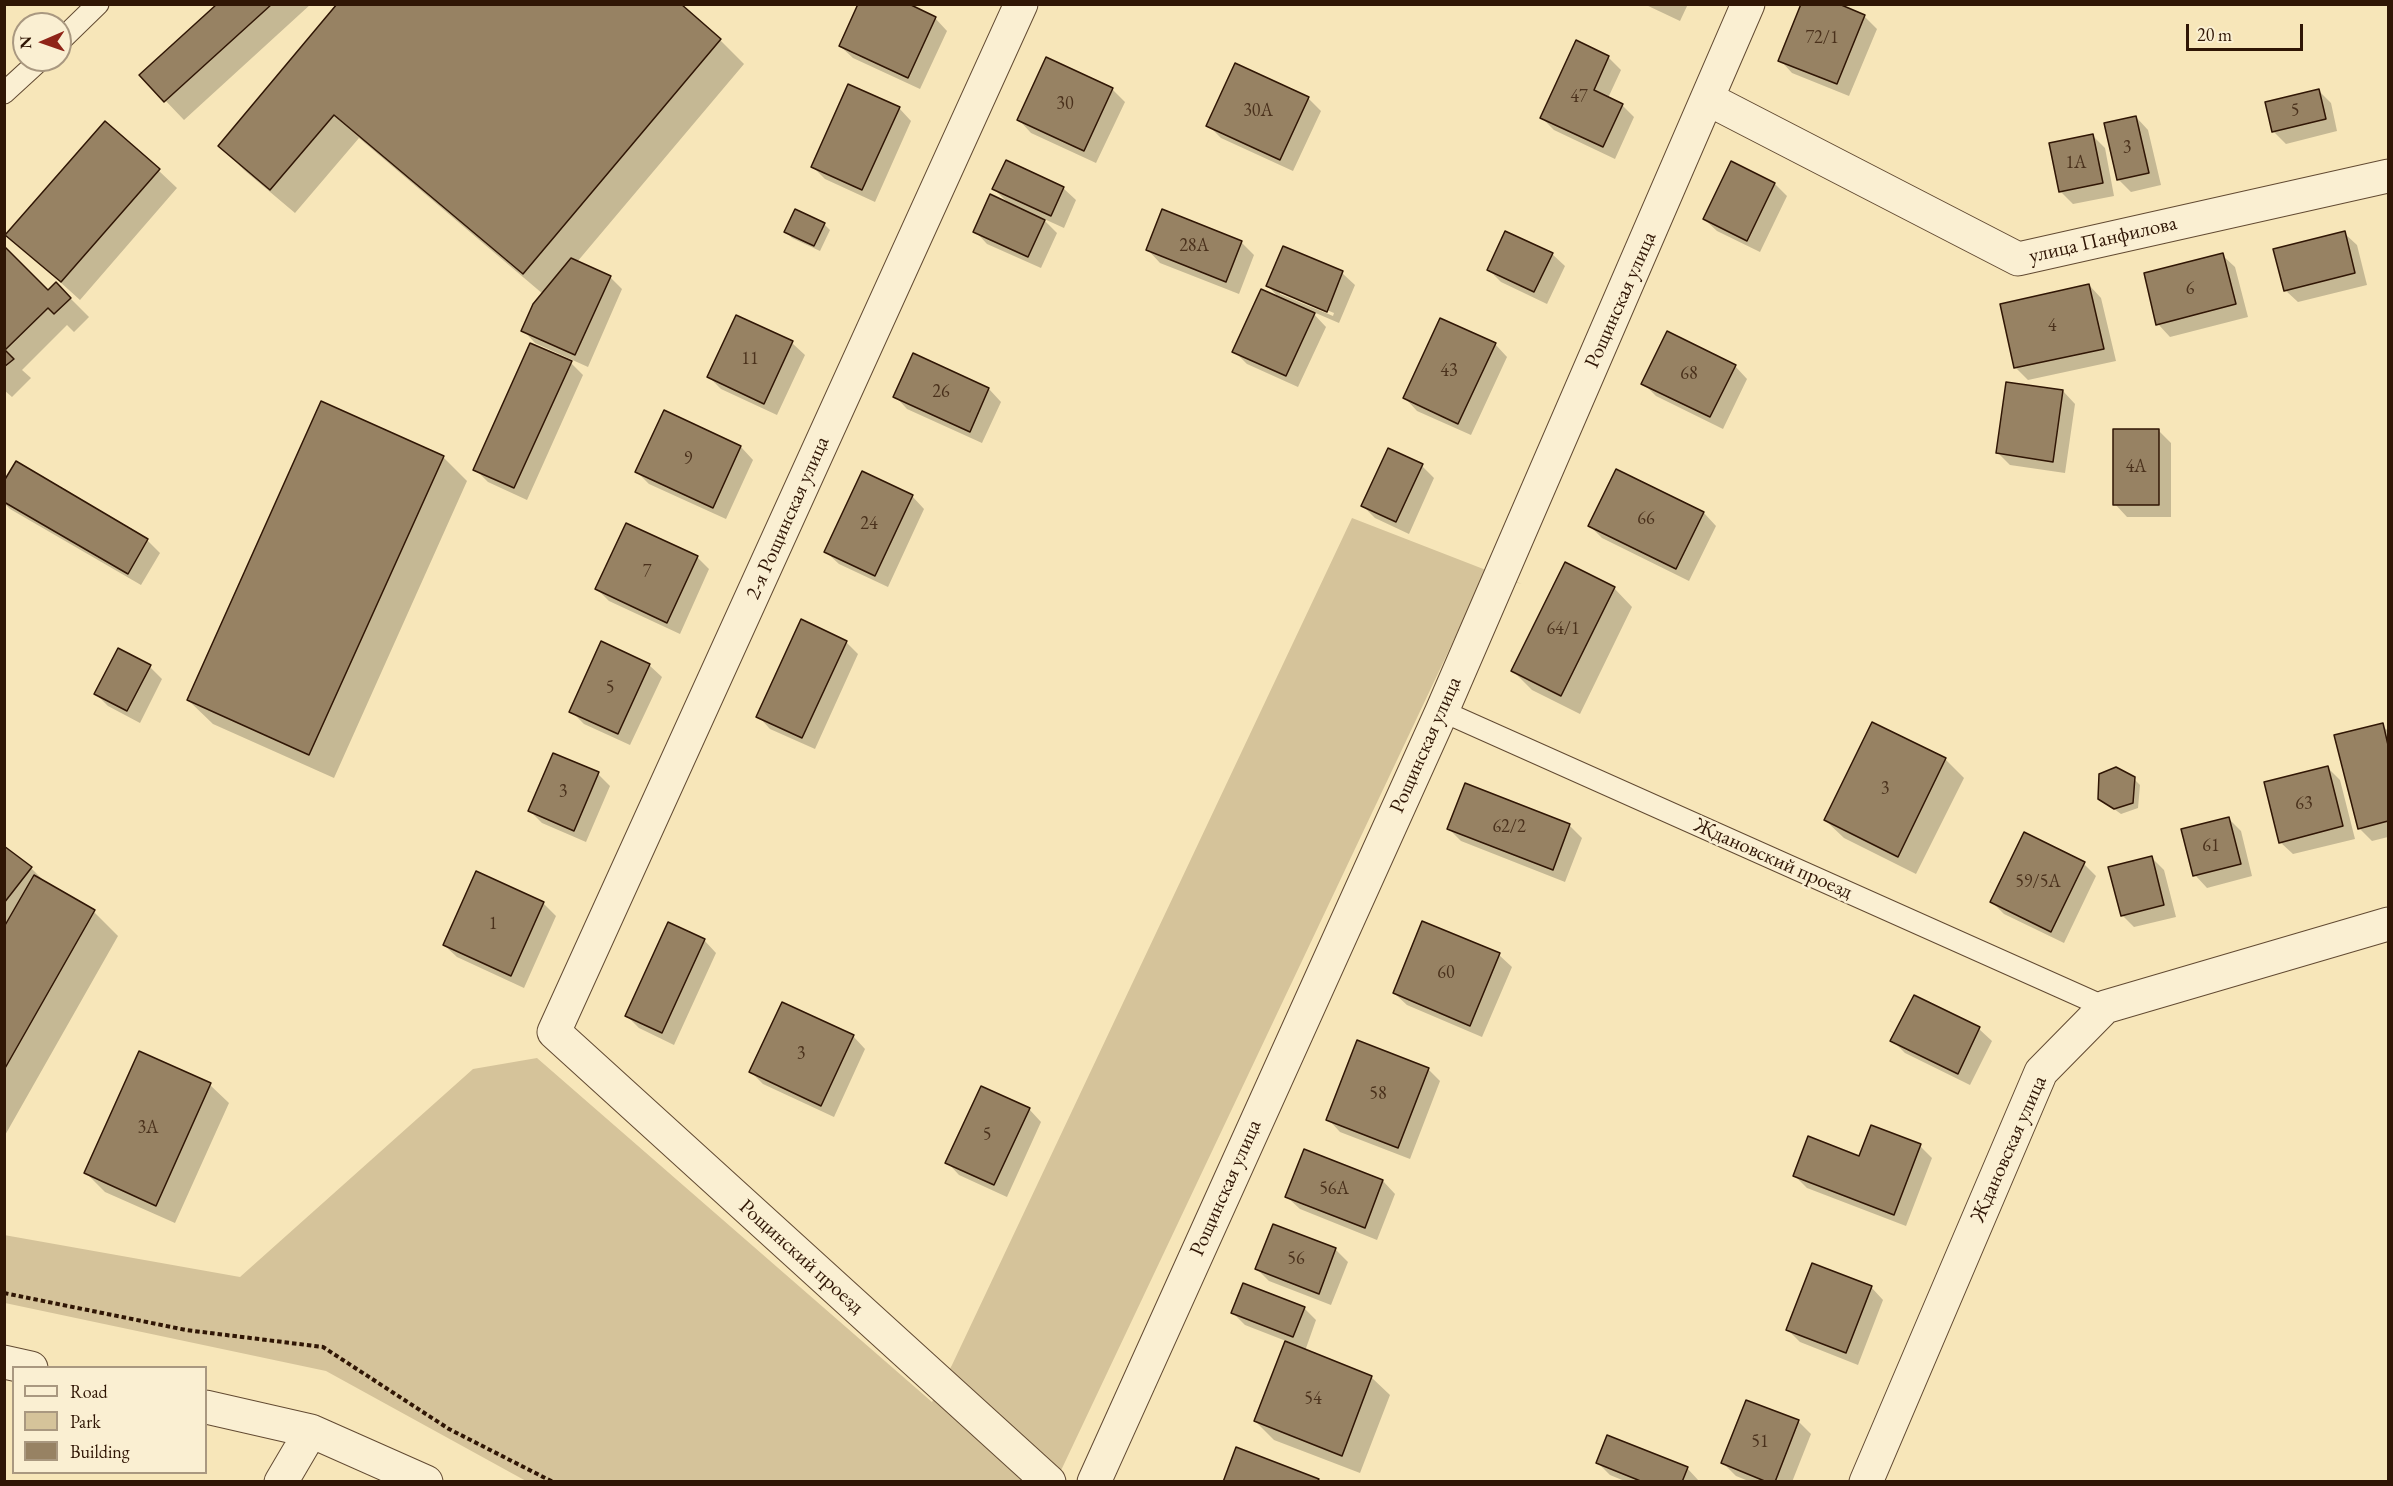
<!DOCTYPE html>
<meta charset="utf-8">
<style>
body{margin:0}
#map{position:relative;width:2393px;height:1486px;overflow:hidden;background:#f7e6b9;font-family:"EB Garamond",serif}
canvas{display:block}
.frame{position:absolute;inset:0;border:6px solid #301605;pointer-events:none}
.legend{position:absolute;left:12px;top:1366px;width:195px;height:108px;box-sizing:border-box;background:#faefd2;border:2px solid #a99880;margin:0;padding:8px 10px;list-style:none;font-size:18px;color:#301605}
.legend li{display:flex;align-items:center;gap:12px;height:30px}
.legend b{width:30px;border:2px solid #a99880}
.north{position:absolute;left:12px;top:12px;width:60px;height:60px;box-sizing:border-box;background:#faefd2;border:2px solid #a99880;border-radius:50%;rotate:268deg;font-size:16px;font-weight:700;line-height:24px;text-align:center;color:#301605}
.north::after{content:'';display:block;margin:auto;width:21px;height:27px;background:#8f2418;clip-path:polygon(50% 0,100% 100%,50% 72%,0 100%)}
.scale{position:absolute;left:2186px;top:24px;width:117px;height:27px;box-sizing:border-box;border:3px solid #301605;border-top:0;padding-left:8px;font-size:18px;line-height:21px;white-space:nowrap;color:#301605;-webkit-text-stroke:4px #faefd2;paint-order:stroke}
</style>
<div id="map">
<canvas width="2393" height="1486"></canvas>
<div class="frame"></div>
<ul class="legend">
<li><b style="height:8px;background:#faefd2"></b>Road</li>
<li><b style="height:16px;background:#d5c39a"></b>Park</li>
<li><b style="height:16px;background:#978263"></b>Building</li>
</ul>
<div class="north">N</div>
<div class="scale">20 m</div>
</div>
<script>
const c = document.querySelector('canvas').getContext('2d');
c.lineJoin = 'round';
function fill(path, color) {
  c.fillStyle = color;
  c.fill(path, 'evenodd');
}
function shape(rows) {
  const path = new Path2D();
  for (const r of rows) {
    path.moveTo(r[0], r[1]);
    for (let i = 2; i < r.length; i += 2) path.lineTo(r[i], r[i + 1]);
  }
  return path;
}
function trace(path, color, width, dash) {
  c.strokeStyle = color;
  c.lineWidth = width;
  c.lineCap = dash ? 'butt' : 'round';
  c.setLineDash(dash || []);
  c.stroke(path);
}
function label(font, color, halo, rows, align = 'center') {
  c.font = font + ' "EB Garamond",serif';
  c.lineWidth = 5;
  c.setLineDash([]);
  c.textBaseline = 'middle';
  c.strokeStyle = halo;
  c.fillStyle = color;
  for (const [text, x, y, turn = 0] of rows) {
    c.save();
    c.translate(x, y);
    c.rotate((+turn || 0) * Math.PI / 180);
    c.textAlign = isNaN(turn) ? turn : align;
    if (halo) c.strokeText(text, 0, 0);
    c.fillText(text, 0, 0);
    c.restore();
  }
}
fill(shape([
 [1352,518,1522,584,1485,574,1056,1481,526,1481,326,1371,5,1303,4,1235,240,1277,473,1069,537,1058,932,1402,952,1365]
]), '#d5c39a');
fill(shape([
 [219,4,311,4,184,120,141,75],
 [678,4,720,40,744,64,577,262,610,277,622,289,588,367,535,343,523,330,543,294,359,138,295,213,244,170,220,146],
 [1644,4,1688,4,1680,21],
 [1864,16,1877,29,1849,96,1792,73,1780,60],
 [935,18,947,31,920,89,853,58,840,46],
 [1608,57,1621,70,1608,98,1622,105,1634,117,1615,159,1554,130,1542,118],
 [1047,59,1113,90,1125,102,1096,163,1031,133,1019,120],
 [2319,91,2331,103,2337,131,2286,144,2273,131],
 [1308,98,1321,111,1293,171,1221,138,1208,125],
 [899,108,911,121,875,202,825,179,813,167],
 [2136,117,2148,130,2161,185,2131,192,2118,179],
 [2093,136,2105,148,2114,196,2073,204,2060,191],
 [158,170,177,188,80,300,7,234],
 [1775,184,1787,196,1760,252,1717,231,1704,219],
 [1063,188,1076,200,1064,228,1042,218,1057,233,1041,268,987,244,975,231,1010,205,994,189],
 [824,224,830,230,820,251,792,238,786,232],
 [2344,233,2357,245,2367,285,2298,302,2285,290],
 [1241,242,1254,255,1239,294,1160,263,1148,250],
 [4,248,48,292,56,284,89,317,74,332,67,325,22,370,31,378,12,397,4,390],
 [1283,248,1342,273,1355,285,1339,323,1311,311,1326,327,1298,387,1247,364,1234,351,1280,299,1268,286],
 [1280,291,1334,313,1333,316,1280,294],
 [1552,254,1565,266,1547,304,1501,282,1489,270],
 [2222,255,2235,267,2248,317,2170,337,2158,324],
 [2089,285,2101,298,2116,361,2028,380,2016,368],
 [792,343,805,355,777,415,721,389,709,377],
 [1495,344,1507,357,1471,435,1417,411,1405,398],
 [914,355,989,389,1001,402,982,443,907,409,895,396],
 [571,363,583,375,527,500,488,482,475,469],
 [1735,366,1747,379,1723,429,1656,396,1643,383],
 [2063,391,2075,404,2065,473,2010,465,1998,453],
 [664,412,741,447,753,460,726,519,649,484,637,472],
 [2159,431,2171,443,2171,517,2127,517,2115,504],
 [443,457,467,481,334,778,213,724,188,700],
 [17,463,147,540,160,553,141,585,10,509,4,503,4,484],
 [1422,466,1434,478,1409,534,1375,518,1363,506],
 [1617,471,1704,513,1716,526,1689,581,1602,538,1590,526],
 [912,496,924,509,888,587,839,564,826,552],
 [697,557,709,569,680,634,609,601,597,589],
 [1614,588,1632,607,1580,714,1532,690,1513,671],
 [846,642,858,654,815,749,770,729,758,716],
 [649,665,662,677,630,745,584,724,571,711],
 [150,667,162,679,140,723,108,706,96,694],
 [2382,725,2388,731,2388,837,2372,841,2359,828],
 [1945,759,1964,778,1916,874,1844,838,1825,820],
 [2327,767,2340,780,2355,839,2293,854,2280,842],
 [598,774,610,786,586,842,542,823,530,811],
 [2134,779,2140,785,2138,808,2121,814,2099,798],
 [1466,785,1570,826,1582,838,1565,882,1461,841,1449,829],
 [2228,818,2241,831,2252,876,2207,888,2195,875],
 [4,848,31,868,47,884,94,912,118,936,4,1137],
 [2152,858,2164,870,2176,917,2134,927,2122,915],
 [2084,864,2096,876,2064,943,2004,914,1992,902],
 [476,873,543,903,556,916,524,988,457,957,444,945],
 [1423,923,1499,955,1512,967,1482,1037,1407,1005,1394,993],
 [704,940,716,953,674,1045,639,1028,627,1016],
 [1914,997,1979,1029,1992,1041,1970,1085,1905,1053,1892,1040],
 [853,1036,865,1049,834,1117,763,1084,751,1072],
 [1428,1069,1440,1081,1410,1159,1340,1132,1328,1119],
 [210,1085,229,1103,175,1223,105,1192,86,1173],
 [1029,1109,1041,1122,1007,1197,959,1175,947,1162],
 [1920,1146,1932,1158,1906,1226,1807,1188,1794,1175,1860,1158],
 [1305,1151,1383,1181,1395,1194,1377,1240,1300,1209,1287,1197],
 [1273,1225,1336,1250,1348,1262,1331,1305,1269,1281,1256,1268],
 [1871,1287,1883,1300,1858,1365,1800,1342,1788,1330],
 [1304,1308,1316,1320,1305,1351,1371,1377,1390,1395,1360,1473,1274,1440,1255,1421,1286,1341,1245,1325,1233,1313],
 [1798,1421,1811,1434,1792,1482,1751,1482,1736,1476,1723,1463],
 [1598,1463,1687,1468,1699,1481,1627,1482,1610,1475]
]), '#0003');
const building = shape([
 [217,4,272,4,164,102,139,75,217,4],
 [337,4,681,4,721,39,523,274,334,115,270,190,218,146,337,4],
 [858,4,909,4,936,17,908,78,839,46,858,4],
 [1801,4,1839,4,1865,15,1837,84,1778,61,1801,4],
 [1576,40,1609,56,1594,90,1623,104,1603,147,1540,118,1576,40],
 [1046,57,1113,88,1084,151,1017,120,1046,57],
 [1235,63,1309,97,1280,160,1206,126,1235,63],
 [848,84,900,107,862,190,811,167,848,84],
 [2319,89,2326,119,2272,132,2265,102,2319,89],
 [2136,116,2149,173,2117,180,2104,123,2136,116],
 [105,121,160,169,61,282,5,235,105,121],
 [2093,134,2103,183,2059,192,2049,143,2093,134],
 [1006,160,1064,187,1051,216,992,189,1006,160],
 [1731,161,1775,183,1747,241,1703,219,1731,161],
 [990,194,1045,220,1028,257,973,232,990,194],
 [795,209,825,223,814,246,784,232,795,209],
 [1162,209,1242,241,1226,282,1146,250,1162,209],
 [1505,231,1553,253,1534,292,1487,270,1505,231],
 [2345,231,2355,273,2284,291,2273,249,2345,231],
 [4,246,48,290,56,282,71,298,54,314,48,308,5,350,14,359,4,367,4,246],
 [1283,246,1343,271,1327,312,1266,286,1283,246],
 [2223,253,2236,304,2156,325,2144,273,2223,253],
 [571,258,611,276,575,355,521,331,533,304,571,258],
 [2089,284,2104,349,2014,368,2000,304,2089,284],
 [1261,289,1315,313,1286,376,1232,352,1261,289],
 [736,315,793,341,764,404,707,377,736,315],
 [1440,318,1496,343,1458,424,1403,398,1440,318],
 [1667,331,1736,365,1710,417,1641,384,1667,331],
 [530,343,572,361,514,488,473,470,530,343],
 [913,353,989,388,970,432,893,397,913,353],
 [2006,382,2063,390,2053,462,1996,453,2006,382],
 [321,401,444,456,309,755,187,700,321,401],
 [664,410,741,446,713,508,635,472,664,410],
 [2113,429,2159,429,2159,505,2113,505,2113,429],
 [1388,448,1423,464,1396,522,1361,506,1388,448],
 [16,461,148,539,128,574,4,502,4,481,16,461],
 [1616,469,1704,512,1676,569,1588,526,1616,469],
 [862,471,913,495,875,576,824,552,862,471],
 [626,523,698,556,667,623,595,589,626,523],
 [1565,562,1615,587,1561,696,1511,671,1565,562],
 [801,619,847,641,802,738,756,717,801,619],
 [601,641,650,664,618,734,569,712,601,641],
 [118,648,151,665,127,711,94,694,118,648],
 [1872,722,1946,758,1898,857,1824,820,1872,722],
 [2383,723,2388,745,2388,821,2358,829,2334,735,2383,723],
 [553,753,599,772,574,831,528,811,553,753],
 [2328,766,2343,826,2279,843,2264,782,2328,766],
 [2116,767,2135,777,2133,803,2114,809,2098,799,2099,774,2116,767],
 [1465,783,1570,824,1553,870,1447,829,1465,783],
 [2229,817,2241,864,2193,876,2181,829,2229,817],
 [2024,832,2085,862,2051,932,1990,902,2024,832],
 [4,846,32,867,4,903,4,846],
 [2152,856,2164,905,2121,916,2108,867,2152,856],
 [476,871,544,902,511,976,443,945,476,871],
 [34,875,95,910,4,1070,4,927,34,875],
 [1422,921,1500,953,1470,1026,1393,993,1422,921],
 [668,922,705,939,662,1033,625,1016,668,922],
 [1914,995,1980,1027,1958,1074,1890,1041,1914,995],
 [782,1002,854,1035,821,1106,749,1072,782,1002],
 [1357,1040,1429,1068,1398,1148,1326,1120,1357,1040],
 [139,1051,211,1083,156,1206,84,1173,139,1051],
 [981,1086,1030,1108,994,1185,945,1163,981,1086],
 [1871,1125,1921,1144,1894,1215,1793,1176,1808,1136,1859,1156,1871,1125],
 [1304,1149,1383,1180,1365,1228,1285,1197,1304,1149],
 [1273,1224,1336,1248,1319,1294,1255,1269,1273,1224],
 [1812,1263,1872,1286,1846,1353,1786,1330,1812,1263],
 [1243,1283,1305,1307,1293,1337,1231,1313,1243,1283],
 [1285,1341,1372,1376,1342,1456,1254,1421,1285,1341],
 [1746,1400,1799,1420,1775,1482,1767,1482,1721,1463,1746,1400],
 [1607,1435,1688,1467,1682,1482,1643,1482,1596,1463,1607,1435],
 [1236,1447,1319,1479,1317,1482,1223,1482,1236,1447]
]);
fill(building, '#978263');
trace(building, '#301605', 1.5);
const lane = shape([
 [60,41,98,4],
 [4,93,40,60],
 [1442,711,2105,1007]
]);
const street = shape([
 [1021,4,554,1032,1049,1482],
 [1708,99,2018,259,2388,176],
 [4,1362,31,1368],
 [206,1407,311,1431,426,1482],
 [281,1482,311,1431],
 [1094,1482,1442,711,1748,4],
 [1866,1482,2041,1072,2105,1007,2388,924]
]);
trace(lane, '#624a32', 23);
trace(street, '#624a32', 35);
trace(shape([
 [4,1293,186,1330,323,1347,449,1429,553,1482]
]), '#301605', 4, [4.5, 3]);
trace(lane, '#faefd2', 21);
trace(street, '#faefd2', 33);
label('18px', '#4a311c', null, [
 ["72/1",1822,38],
 ["47",1579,97],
 ["30",1065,104],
 ["30А",1258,111],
 ["5",2295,111],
 ["3",2127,148],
 ["1А",2076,163],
 ["28А",1194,246],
 ["6",2190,289],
 ["4",2052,326],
 ["11",750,359],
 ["43",1449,371],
 ["68",1689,374],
 ["26",941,392],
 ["9",688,459],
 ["4А",2136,467],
 ["66",1646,519],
 ["24",869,524],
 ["7",647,572],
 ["64/1",1563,629],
 ["5",610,688],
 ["3",1885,789],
 ["3",563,792],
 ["63",2304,804],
 ["62/2",1509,827],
 ["61",2211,846],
 ["59/5А",2038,882],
 ["1",493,924],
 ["60",1446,973],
 ["3",801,1054],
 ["58",1378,1094],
 ["3А",148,1128],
 ["5",987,1135],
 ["56А",1334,1189],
 ["56",1296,1259],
 ["54",1313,1399],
 ["51",1760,1442]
]);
label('21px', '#301605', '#faefd2', [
 ["улица Панфилова",2103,240,-13],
 ["Рощинская улица",1621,300,-66],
 ["2-я Рощинская улица",788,518,-66],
 ["Рощинская улица",1426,745,-66],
 ["Ждановский проезд",1773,859,24],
 ["Ждановская улица",2009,1149,-66],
 ["Рощинская улица",1226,1188,-66],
 ["Рощинский проезд",801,1257,42]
]);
</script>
